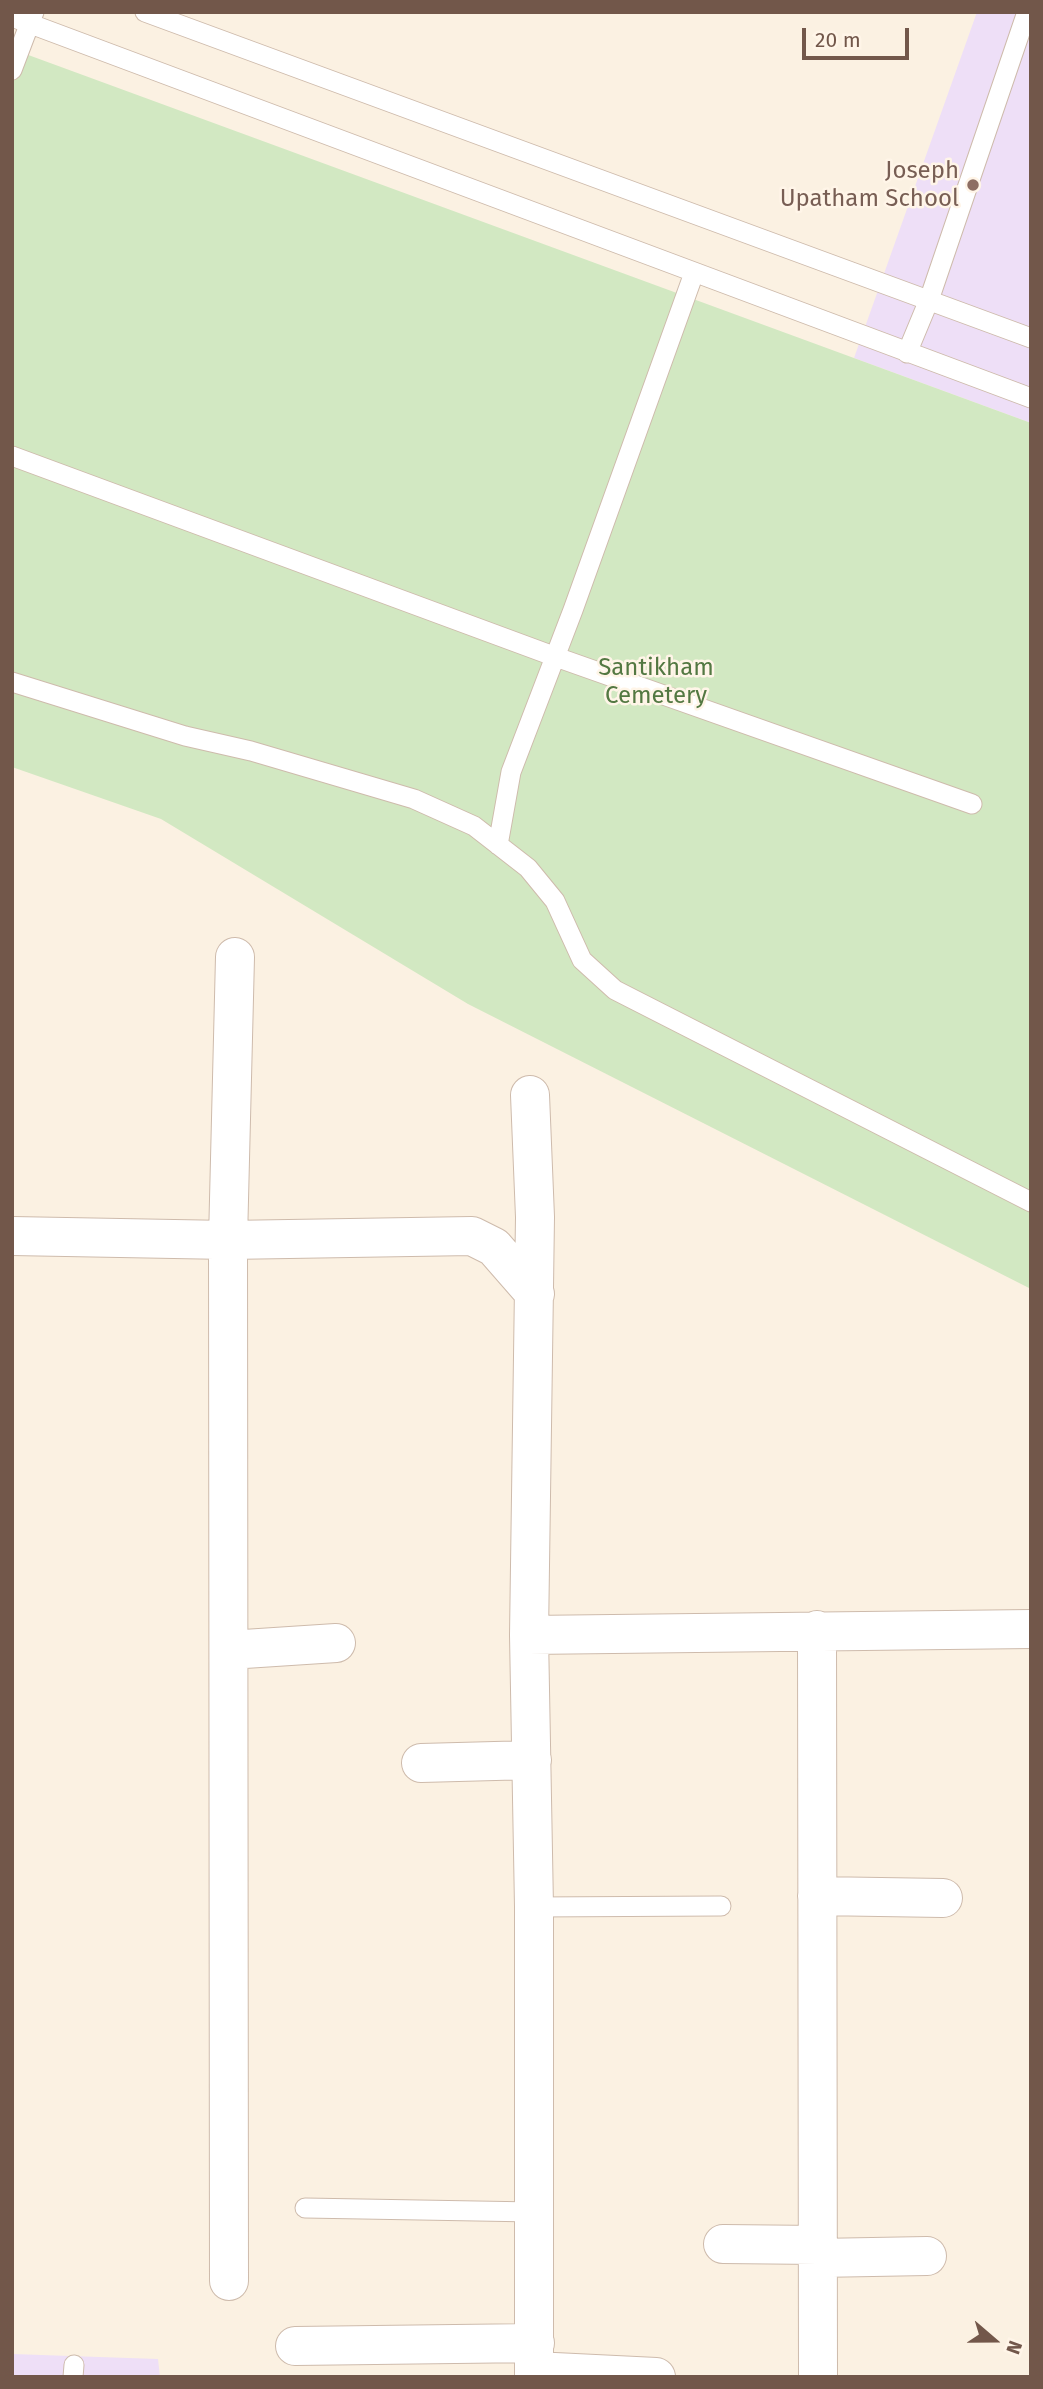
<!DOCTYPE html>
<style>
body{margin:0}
#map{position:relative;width:1043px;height:2389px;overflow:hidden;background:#fbf1e2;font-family:"Fira Sans",sans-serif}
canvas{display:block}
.frame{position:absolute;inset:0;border:14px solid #72574a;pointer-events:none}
.north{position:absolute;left:959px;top:2305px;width:70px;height:70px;-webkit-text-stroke:5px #fff5e8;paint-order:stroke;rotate:110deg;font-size:19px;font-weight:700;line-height:28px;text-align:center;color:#72574a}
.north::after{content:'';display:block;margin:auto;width:24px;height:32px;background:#72574a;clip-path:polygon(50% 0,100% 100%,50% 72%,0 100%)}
.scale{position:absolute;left:802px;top:28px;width:107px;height:32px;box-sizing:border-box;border:4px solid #72574a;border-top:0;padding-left:9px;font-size:21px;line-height:24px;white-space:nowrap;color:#72574a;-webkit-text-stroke:5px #fff5e8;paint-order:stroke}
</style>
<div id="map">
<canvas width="1043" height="2389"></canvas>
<div class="frame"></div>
<div class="north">N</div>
<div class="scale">20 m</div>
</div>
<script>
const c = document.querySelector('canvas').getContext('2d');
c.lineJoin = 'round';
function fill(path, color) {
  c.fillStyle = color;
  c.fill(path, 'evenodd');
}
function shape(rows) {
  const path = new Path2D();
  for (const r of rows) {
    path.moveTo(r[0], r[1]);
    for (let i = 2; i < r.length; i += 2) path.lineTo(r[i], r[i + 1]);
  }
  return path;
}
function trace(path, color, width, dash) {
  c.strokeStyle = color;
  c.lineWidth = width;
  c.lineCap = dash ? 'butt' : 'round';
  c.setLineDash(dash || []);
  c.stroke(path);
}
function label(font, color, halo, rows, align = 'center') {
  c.font = font + ' "Fira Sans",sans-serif';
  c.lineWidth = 5;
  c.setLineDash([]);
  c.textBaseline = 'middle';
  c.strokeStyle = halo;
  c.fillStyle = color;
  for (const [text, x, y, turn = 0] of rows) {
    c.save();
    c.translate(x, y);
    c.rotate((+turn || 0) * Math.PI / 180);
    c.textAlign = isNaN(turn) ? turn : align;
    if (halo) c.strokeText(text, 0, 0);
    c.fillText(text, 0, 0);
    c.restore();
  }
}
fill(shape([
 [977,12,1031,12,1031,423,854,358],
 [12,2354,158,2359,160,2377,12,2377]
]), '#eedff7');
fill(shape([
 [12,49,1031,423,1031,1289,468,1004,161,819,12,767]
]), '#d2e8c2');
const service = shape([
 [145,12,1031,338],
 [12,17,1031,398],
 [12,70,34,12],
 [907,353,929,300,1027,12],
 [12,456,556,657,972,804],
 [12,682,185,736,251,751,414,799,474,826,528,868,555,901,582,960,615,990,1031,1202],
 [498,845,511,772,573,610,694,273],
 [534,1907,721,1906],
 [305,2208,534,2212],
 [73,2377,74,2365]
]);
const minor = shape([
 [530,1095,535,1217,529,1635,534,1907,534,2377],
 [12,1236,228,1240,472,1236,494,1247,535,1294],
 [817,1630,818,2377],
 [529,1635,1031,1629],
 [229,1650,336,1643],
 [421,1763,532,1760],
 [817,1896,943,1898],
 [723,2244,818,2245],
 [818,2258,927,2256],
 [229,2281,228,1240,235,957],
 [295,2346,535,2343],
 [534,2371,656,2377]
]);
trace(service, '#cebbac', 21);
trace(minor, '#cebbac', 40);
trace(service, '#fff', 19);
trace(minor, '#fff', 38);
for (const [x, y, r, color] of [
 [973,185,7,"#8d6e63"]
]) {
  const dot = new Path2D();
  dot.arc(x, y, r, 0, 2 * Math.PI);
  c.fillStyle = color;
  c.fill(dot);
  trace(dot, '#fff5e8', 2.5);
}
label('24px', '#785e54', '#fff5e8', [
 ["Joseph",959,171],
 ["Upatham School",959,199]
], 'right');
label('24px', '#537842', '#fff5e8', [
 ["Santikham",656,668],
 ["Cemetery",656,696]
]);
</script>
